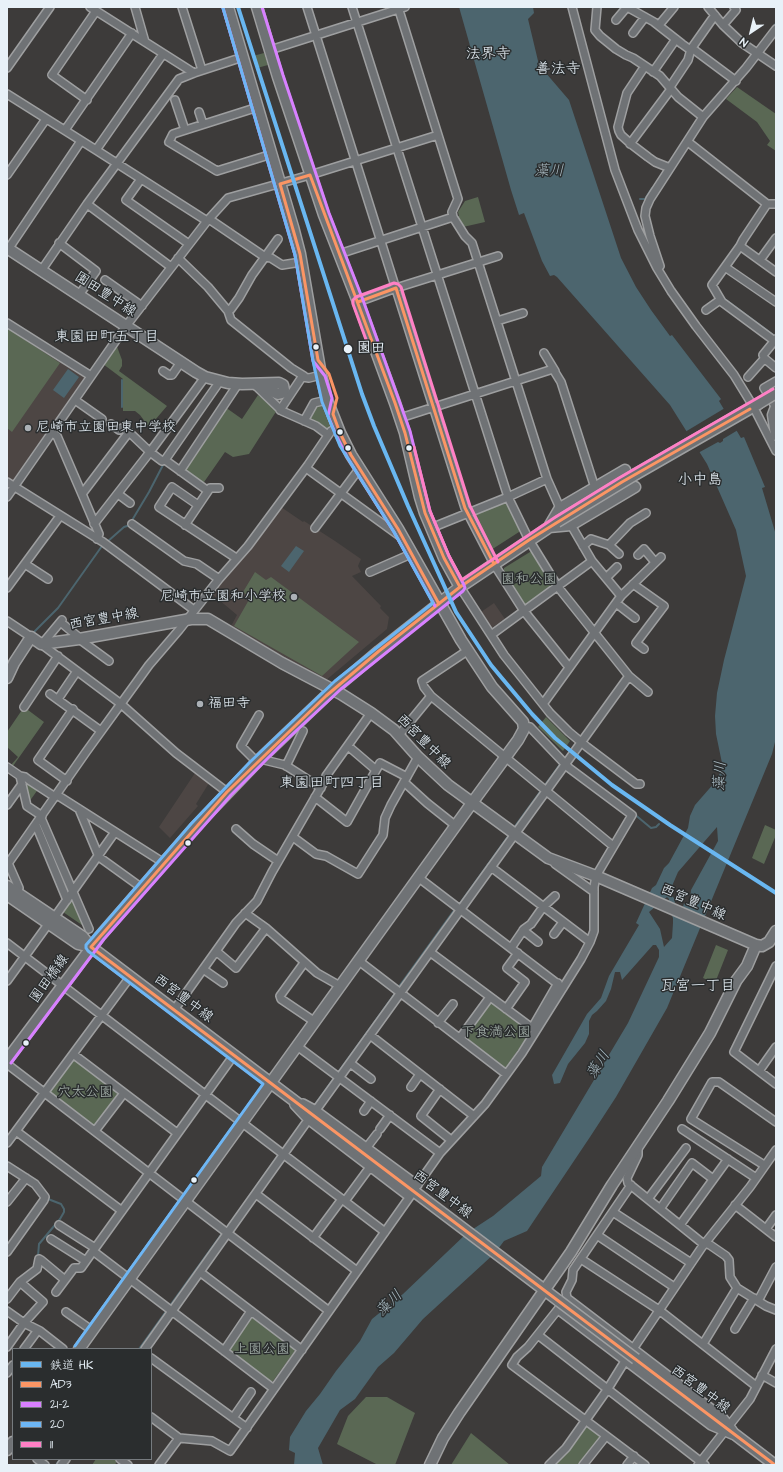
<!DOCTYPE html>
<meta charset="utf-8">
<style>
body{margin:0}
#map{position:relative;width:783px;height:1472px;overflow:hidden;background:#3d3b3a;font-family:"Architects Daughter","Klee One",sans-serif}
canvas{display:block}
.frame{position:absolute;inset:0;border:8px solid #e8f1f8;pointer-events:none}
.legend{position:absolute;left:12px;top:1348px;width:140px;height:112px;box-sizing:border-box;background:#2a2d2e;border:1px solid #767b7f;margin:0;padding:5px 7px;list-style:none;font-size:12px;color:#e8f1f8}
.legend li{display:flex;align-items:center;gap:8px;height:20px}
.legend b{width:20px;border:1px solid #767b7f}
.north{position:absolute;left:731px;top:12px;width:40px;height:40px;-webkit-text-stroke:3px #2a2d2e;paint-order:stroke;rotate:215deg;font-size:11px;font-weight:700;line-height:16px;text-align:center;color:#e8f1f8}
.north::after{content:'';display:block;margin:auto;width:14px;height:18px;background:#e8f1f8;clip-path:polygon(50% 0,100% 100%,50% 72%,0 100%)}
</style>
<div id="map">
<canvas width="783" height="1472"></canvas>
<div class="frame"></div>
<ul class="legend">
<li><b style="height:5px;background:#69b7f1"></b>鉄道 HK</li>
<li><b style="height:5px;background:#fb9564"></b>AD3</li>
<li><b style="height:5px;background:#d880ff"></b>21-2</li>
<li><b style="height:5px;background:#6db6f5"></b>20</li>
<li><b style="height:5px;background:#ff80c5"></b>11</li>
</ul>
<div class="north">N</div>
</div>
<script>
const c = document.querySelector('canvas').getContext('2d');
c.lineJoin = 'round';
function fill(path, color) {
  c.fillStyle = color;
  c.fill(path, 'evenodd');
}
function shape(rows) {
  const path = new Path2D();
  for (const r of rows) {
    path.moveTo(r[0], r[1]);
    for (let i = 2; i < r.length; i += 2) path.lineTo(r[i], r[i + 1]);
  }
  return path;
}
function trace(path, color, width, dash) {
  c.strokeStyle = color;
  c.lineWidth = width;
  c.lineCap = dash ? 'butt' : 'round';
  c.setLineDash(dash || []);
  c.stroke(path);
}
function label(font, color, halo, rows, align = 'center') {
  c.font = font + ' "Architects Daughter","Klee One",sans-serif';
  c.lineWidth = 3;
  c.setLineDash([]);
  c.textBaseline = 'middle';
  c.strokeStyle = halo;
  c.fillStyle = color;
  for (const [text, x, y, turn = 0] of rows) {
    c.save();
    c.translate(x, y);
    c.rotate((+turn || 0) * Math.PI / 180);
    c.textAlign = isNaN(turn) ? turn : align;
    if (halo) c.strokeText(text, 0, 0);
    c.fillText(text, 0, 0);
    c.restore();
  }
}
fill(shape([
 [7,325,84,374,85,377,13,480,10,480,7,478],
 [281,507,303,522,304,521,335,541,361,559,358,566,361,572,352,576,381,606,380,608,389,617,387,629,325,681,230,628,237,615,212,594,238,561,248,552],
 [494,603,505,619,491,628,481,612],
 [195,773,209,783,196,804,198,806,170,838,159,827]
]), '#4d4644');
fill(shape([
 [264,53,268,65,257,68,253,56],
 [737,87,776,114,776,151,767,145,770,141,757,122,726,99],
 [478,197,485,222,463,227,456,217,459,216,458,212,465,201],
 [7,328,60,363,12,432,7,428],
 [116,344,122,360,122,366,119,371,167,406,149,427,140,415,135,411,123,411,123,379,103,364],
 [258,395,277,410,249,454,233,457,225,452,202,485,183,471,225,407,242,419],
 [321,404,331,428,326,432,306,420,315,406],
 [502,501,507,501,521,527,519,532,491,550,473,516],
 [530,552,534,553,553,583,552,587,526,606,523,605,504,574,504,568],
 [255,572,266,580,271,577,359,642,322,676,234,626,250,598,243,592],
 [24,707,44,722,13,766,11,765,18,757,7,747,7,732],
 [546,717,570,741,563,751,538,727],
 [23,778,39,788,29,802],
 [765,825,776,830,776,835,764,864,752,858],
 [72,899,83,923,82,925,63,912],
 [716,945,728,950,715,983,703,978],
 [493,1003,529,1030,530,1033,506,1067,503,1067,465,1038,465,1035,489,1004],
 [75,1059,120,1094,95,1126,93,1126,50,1093,50,1090,72,1060],
 [250,1317,254,1317,294,1349,294,1352,273,1381,271,1382,231,1351,229,1348],
 [366,1397,387,1397,415,1413,395,1465,378,1465,337,1444,348,1416],
 [588,1425,602,1436,580,1465,554,1465],
 [471,1433,510,1465,451,1465],
 [96,1459,114,1459,117,1461,115,1465,92,1465]
]), '#5a6854');
fill(shape([
 [459,7,533,7,534,13,528,19,539,65,569,100,621,258,636,287,651,310,670,336,672,335,721,399,719,401,741,438,744,437,765,487,762,488,776,535,776,738,772,754,667,1008,616,1097,590,1137,527,1231,504,1241,495,1253,423,1319,394,1353,378,1367,355,1399,340,1410,318,1448,323,1465,294,1465,295,1453,289,1450,290,1437,306,1411,320,1394,336,1371,360,1341,372,1319,403,1294,467,1233,493,1216,541,1176,542,1167,628,1023,659,957,659,950,656,945,653,945,622,980,620,972,615,972,611,989,606,1001,597,1011,592,1015,589,1021,589,1034,585,1043,568,1064,560,1083,554,1084,552,1075,587,1014,601,998,609,976,639,925,636,923,652,888,656,885,664,868,669,863,688,828,690,816,695,805,716,781,720,773,722,763,716,734,715,716,717,693,724,660,746,576,736,530,707,464,670,405,557,277,554,275,550,276,542,261,524,213,519,215,511,190],
 [717,827,718,841,691,890,690,899,688,905,686,906,684,903,683,907,679,910,676,908,674,898,669,893,678,872],
 [667,897,669,899,669,910,673,918,673,923,672,938,664,947,660,929,649,912],
 [68,369,79,377,64,398,53,390],
 [296,546,304,551,289,572,281,566]
]), '#4c656e');
fill(shape([
 [725,408,738,430,723,439,723,441,720,443,718,442,698,453,685,432]
]), '#3d3b3a');
trace(shape([
 [773,29,776,23],
 [655,185,663,172],
 [640,199,645,199,652,188],
 [722,297,776,337],
 [122,380,122,407],
 [131,522,149,492,163,465,161,463],
 [107,542,124,527,130,525],
 [34,634,33,633,58,608,102,546],
 [568,763,606,792],
 [633,813,651,828,656,827,659,824],
 [513,829,561,763],
 [458,906,509,835],
 [398,988,455,909],
 [316,1103,396,992],
 [282,1151,302,1122],
 [226,1229,279,1154],
 [38,1256,39,1244,60,1219,64,1212,64,1209,61,1204,48,1199],
 [169,1307,223,1232],
 [139,1349,167,1310],
 [56,1465,60,1459]
]), '#4c656e', 2);
const street = shape([
 [90,7,194,73],
 [135,7,145,42],
 [182,7,202,70],
 [307,7,465,508,494,564,524,611,569,667],
 [352,7,508,497,529,540,558,587,629,676,648,692],
 [398,7,458,199,452,212,453,217,465,236,472,243,547,479,560,508],
 [572,7,615,170,638,230,657,268,671,291,696,326,734,375,753,406,776,451],
 [597,7,595,30,600,36,616,49,626,55,633,58,660,76,678,97,703,117],
 [627,7,654,22,682,44,689,49,693,49,736,81],
 [708,7,723,25,742,43,776,66],
 [616,20,627,7],
 [659,25,674,7],
 [723,25,736,10,734,7],
 [633,33,645,17],
 [270,50,405,7],
 [645,66,627,93,618,127,619,131,621,135,631,144,648,157,655,162,670,168],
 [7,68,50,7],
 [653,72,676,39],
 [670,87,688,60,691,49,715,15],
 [7,94,96,150,207,221],
 [87,100,52,75,96,11],
 [175,100,185,130],
 [258,107,173,134,169,142,217,171,272,154],
 [199,112,203,124],
 [65,130,132,33],
 [688,142,767,204],
 [630,144,671,89],
 [96,150,163,54],
 [7,175,46,119],
 [141,179,126,200,189,244],
 [87,204,171,267],
 [776,204,767,204,743,240,740,246,712,285,722,302,776,342],
 [209,219,265,257,271,258,282,265,301,262],
 [59,243,96,271,79,295],
 [740,246,776,272],
 [7,251,81,141],
 [339,254,453,217],
 [178,258,208,287,228,311,231,320,291,368,304,376],
 [760,260,776,238],
 [659,267,660,266,650,236,645,216,646,208,650,199,703,117,746,68,776,29],
 [725,267,776,302],
 [41,271,87,204,179,79,194,73,243,57],
 [105,280,142,306],
 [358,302,396,288,498,256],
 [706,310,720,300],
 [228,311,231,309,239,298,252,275,278,239],
 [497,321,523,313],
 [7,323,91,376],
 [776,339,763,355,764,358,776,368],
 [544,353,555,371],
 [163,371,169,375,172,375,181,362],
 [748,377,764,359],
 [776,381,764,388,775,406,776,405],
 [256,386,282,411,316,426,328,435],
 [75,400,102,419],
 [280,410,302,377,309,378,321,375],
 [400,418,553,369,561,382,595,488],
 [304,421,314,403,327,400],
 [111,424,119,430,122,428,129,432,150,452,162,461,165,460,208,491,185,525],
 [52,433,57,436,82,494,99,534,97,539],
 [165,460,220,381],
 [306,468,401,537],
 [180,471,238,384],
 [7,482,103,542,194,610],
 [208,491,210,488,219,488],
 [82,494,129,432],
 [118,494,130,503],
 [7,497,126,326,207,221,228,198,310,175,438,135],
 [198,505,172,487,159,507,236,558],
 [94,524,150,452,205,377],
 [132,524,184,561,197,564,219,579],
 [571,525,592,561,621,596],
 [315,528,359,469],
 [431,528,508,497,547,479],
 [609,545,619,554],
 [583,546,591,539,609,545,630,523,646,513],
 [638,555,644,549,655,562],
 [25,564,48,579],
 [370,572,411,554],
 [606,578,617,567],
 [633,584,664,606,636,643,644,649],
 [460,587,504,655,550,713,569,732,587,747,636,784,640,784],
 [7,588,60,516],
 [616,603,635,618],
 [7,621,31,637],
 [64,625,81,639],
 [491,635,592,561],
 [79,639,109,661],
 [41,644,121,704,176,753,227,792],
 [42,644,62,620],
 [467,651,422,681,424,687,431,696,613,846],
 [50,694,101,731],
 [58,699,77,671],
 [543,704,621,596,661,557],
 [24,707,58,656],
 [399,735,431,696],
 [348,746,376,770],
 [260,759,285,765,321,788],
 [257,762,241,746,259,715],
 [286,766,303,731],
 [7,767,20,776,25,777,29,780,55,797],
 [20,776,27,806,42,816],
 [67,781,38,760,73,709],
 [404,782,427,803,456,826],
 [57,795,164,863],
 [315,797,347,822,380,763,407,777],
 [7,805,22,784],
 [79,809,99,857,142,888],
 [41,818,89,929],
 [36,825,67,900],
 [236,829,253,844,278,861],
 [293,837,316,854,326,856,358,874,383,835,385,818,391,805,418,757],
 [8,863,19,888,17,893],
 [555,864,594,892],
 [7,865,86,752,149,665,179,630,219,579,248,546,308,465,331,431,338,428],
 [491,867,590,942],
 [419,878,563,988],
 [245,913,266,928,317,973,340,986],
 [54,918,115,832],
 [523,930,538,942],
 [554,934,563,922],
 [7,943,385,1232],
 [511,948,524,929,531,924,543,907,555,896],
 [216,951,236,968,266,928],
 [430,952,532,1028,558,983],
 [359,961,506,1074],
 [304,963,280,996,281,999,315,1022],
 [776,966,734,1052,776,1084],
 [203,969,223,983],
 [7,981,49,923],
 [506,1009,525,982,507,968,518,953],
 [174,1010,236,923,257,901,272,872,324,782,326,776,371,713],
 [438,1023,453,1004],
 [370,1035,474,1116],
 [460,1038,490,997],
 [297,1046,440,1153],
 [73,1054,177,1133],
 [234,1055,93,1251,274,1389],
 [350,1063,371,1079],
 [7,1064,329,1311],
 [759,1071,776,1047],
 [411,1087,420,1074],
 [440,1089,421,1116,451,1140],
 [303,1103,316,1110,418,1185],
 [294,1105,308,1120,409,1197],
 [316,1110,629,676],
 [364,1111,371,1101],
 [380,1129,390,1115],
 [682,1129,756,1178],
 [16,1131,130,977],
 [95,1131,124,1093],
 [7,1143,16,1131,122,1211],
 [638,1145,638,1155,627,1178,628,1183,701,1242,710,1245,726,1256,729,1260,730,1277,737,1288,766,1306,776,1310],
 [367,1147,377,1134],
 [764,1165,691,1119,712,1082,719,1082,776,1122],
 [7,1166,35,1184,45,1197,44,1200,7,1252],
 [631,1185,573,1270,572,1280,566,1292,567,1298,528,1347,517,1357,512,1365,645,1465],
 [416,1187,440,1153,485,1104,522,1053,581,959,590,942,594,931,594,887,596,876,632,815,569,768,530,727,524,726],
 [256,1194,357,1271],
 [648,1199,686,1148],
 [345,1201,370,1167],
 [7,1202,26,1178],
 [735,1205,776,1237],
 [660,1209,692,1163,713,1179],
 [613,1212,691,1263],
 [59,1225,95,1248],
 [680,1225,728,1159],
 [766,1229,776,1215],
 [597,1235,674,1287],
 [313,1238,342,1199],
 [51,1239,86,1261],
 [581,1259,659,1310,756,1386],
 [41,1260,65,1280],
 [200,1272,302,1350],
 [56,1292,74,1268,81,1268,93,1251],
 [567,1298,723,1417,733,1430],
 [7,1299,20,1282,37,1269,39,1259],
 [758,1301,776,1267],
 [558,1310,711,1426,732,1435],
 [7,1311,24,1323,40,1331,63,1349],
 [66,1312,93,1331],
 [735,1329,754,1298],
 [538,1335,705,1465],
 [703,1344,737,1288],
 [7,1347,24,1323,43,1302,20,1282],
 [24,1349,38,1330],
 [145,1349,308,1120],
 [633,1349,702,1247,750,1187,776,1150],
 [224,1351,251,1311],
 [151,1358,247,1428],
 [7,1373,13,1365],
 [762,1375,776,1383],
 [151,1417,179,1438,212,1441,230,1451,411,1195],
 [233,1418,251,1392],
 [37,1459,45,1465],
 [120,1459,128,1465],
 [61,1465,66,1459],
 [159,1465,179,1438],
 [549,1465,566,1448,607,1390,625,1361],
 [583,1465,606,1436],
 [627,1465,634,1456],
 [698,1465,750,1399,776,1349]
]);
const secondary = shape([
 [257,7,278,77,324,215,358,302,395,403,405,433,420,497,425,513,444,558,460,587],
 [7,248,196,372,205,377,228,383,242,384,279,383,283,385,284,390,282,393,278,394,255,384],
 [776,407,773,415,776,435],
 [636,474,758,404],
 [550,525,560,508,625,470],
 [549,527,571,525,635,487],
 [7,678,14,663,31,637,41,644,79,639,191,619,208,619,282,663,341,694,371,713,394,730,418,757,448,785,548,858,596,876,756,945,762,946,769,942,776,931],
 [7,886,83,937,91,947,559,1301],
 [7,895,78,944,91,947],
 [7,1060,100,936,195,827,260,759,326,696,379,651,460,587,557,522],
 [79,1349,472,803,518,740,524,729,523,722,492,687,461,640,398,529,351,455,340,433,327,400,321,375,300,254,293,227,228,7],
 [636,1359,775,1465],
 [7,1450,13,1442],
 [430,1465,443,1438,459,1413,571,1252,612,1185,668,1101,710,1033,736,981,747,966,756,945]
]);
trace(street, '#9e9fa0', 10);
trace(secondary, '#9e9fa0', 13);
trace(street, '#6f7275', 7);
trace(secondary, '#6f7275', 10);
const secondaryBridge = shape([
 [758,404,776,393],
 [557,522,636,474],
 [559,1301,636,1359]
]);
trace(secondaryBridge, '#9e9fa0', 13, []);
trace(secondaryBridge, '#6f7275', 10);
trace(shape([
 [358,302,396,288,465,508,494,564],
 [750,409,622,482,529,540,460,587,379,651,326,696,227,792,91,947,775,1465],
 [439,604,398,529,351,455,340,433,333,414,337,398,329,374,318,360,300,254,280,184,310,175,395,403,405,433,425,513,444,558,460,587]
]), '#fb9564', 3);
trace(shape([
 [223,8,295,255,313,361,325,376,332,398,328,416,336,435,347,457,394,532,435,606],
 [11,1063,104,939,231,795,282,744,341,689,463,591,465,588,464,585,449,556,430,511,410,431,363,300,329,213,283,75,262,7]
]), '#d880ff', 3);
trace(shape([
 [75,1346,263,1084,88,951,86,948,86,945,191,824,250,762,335,681,433,603,394,532,340,446,322,402,313,361,295,255,223,8]
]), '#6db6f5', 3);
trace(shape([
 [368,345,353,304,353,300,356,297,394,283,398,284,401,287,470,506,498,562],
 [414,447,430,511,449,556,462,580,554,518,619,478,773,389]
]), '#ff80c5', 3);
trace(shape([
 [238,7,362,394,374,426,408,506,456,612,491,665,532,714,555,738,612,785,670,825,776,893]
]), '#69b7f1', 4);
for (const [x, y, r, color] of [
 [316,347,3.5,"#e8f1f8"],
 [348,349,5,"#e8f1f8"],
 [28,428,4,"#acb1b6"],
 [340,432,3.5,"#e8f1f8"],
 [348,448,3.5,"#e8f1f8"],
 [409,448,3.5,"#e8f1f8"],
 [294,597,4,"#acb1b6"],
 [200,704,4,"#acb1b6"],
 [188,843,3.5,"#e8f1f8"],
 [26,1043,3.5,"#e8f1f8"],
 [194,1180,3.5,"#e8f1f8"]
]) {
  const dot = new Path2D();
  dot.arc(x, y, r, 0, 2 * Math.PI);
  c.fillStyle = color;
  c.fill(dot);
  trace(dot, '#2a2d2e', 1.5);
}
label('14px', '#e8f1f8', '#2a2d2e', [
 ["園田豊中線",105,295,33],
 ["西宮豊中線",104,620,-10],
 ["西宮豊中線",423,742,45],
 ["西宮豊中線",693,903,24],
 ["園田橋線",50,979,-54],
 ["西宮豊中線",183,999,37],
 ["西宮豊中線",442,1195,37],
 ["西宮豊中線",700,1390,37]
]);
label('bold 14px', '#e8f1f8', '#2a2d2e', [
 ["園田",357,349]
], 'left');
label('14px', '#e8f1f8', '#2a2d2e', [
 ["尼崎市立園田東中学校",36,428],
 ["尼崎市立園和小学校",286,597,"right"],
 ["福田寺",208,704]
], 'left');
label('14px', '#aab6b0', '#2a2d2e', [
 ["園和公園",529,580],
 ["下食満公園",496,1033],
 ["穴太公園",85,1093],
 ["上園公園",262,1350]
]);
label('15px', '#e8f1f8', '#2a2d2e', [
 ["法界寺",488,55],
 ["善法寺",558,70],
 ["東園田町五丁目",107,338],
 ["小中島",700,481],
 ["東園田町四丁目",332,784],
 ["瓦宮一丁目",698,987]
]);
label('italic 15px', '#aabbc3', '#2a2d2e', [
 ["藻川",549,172],
 ["藻川",721,776,-87],
 ["藻川",599,1065,-58],
 ["藻川",390,1304,-45]
]);
</script>
